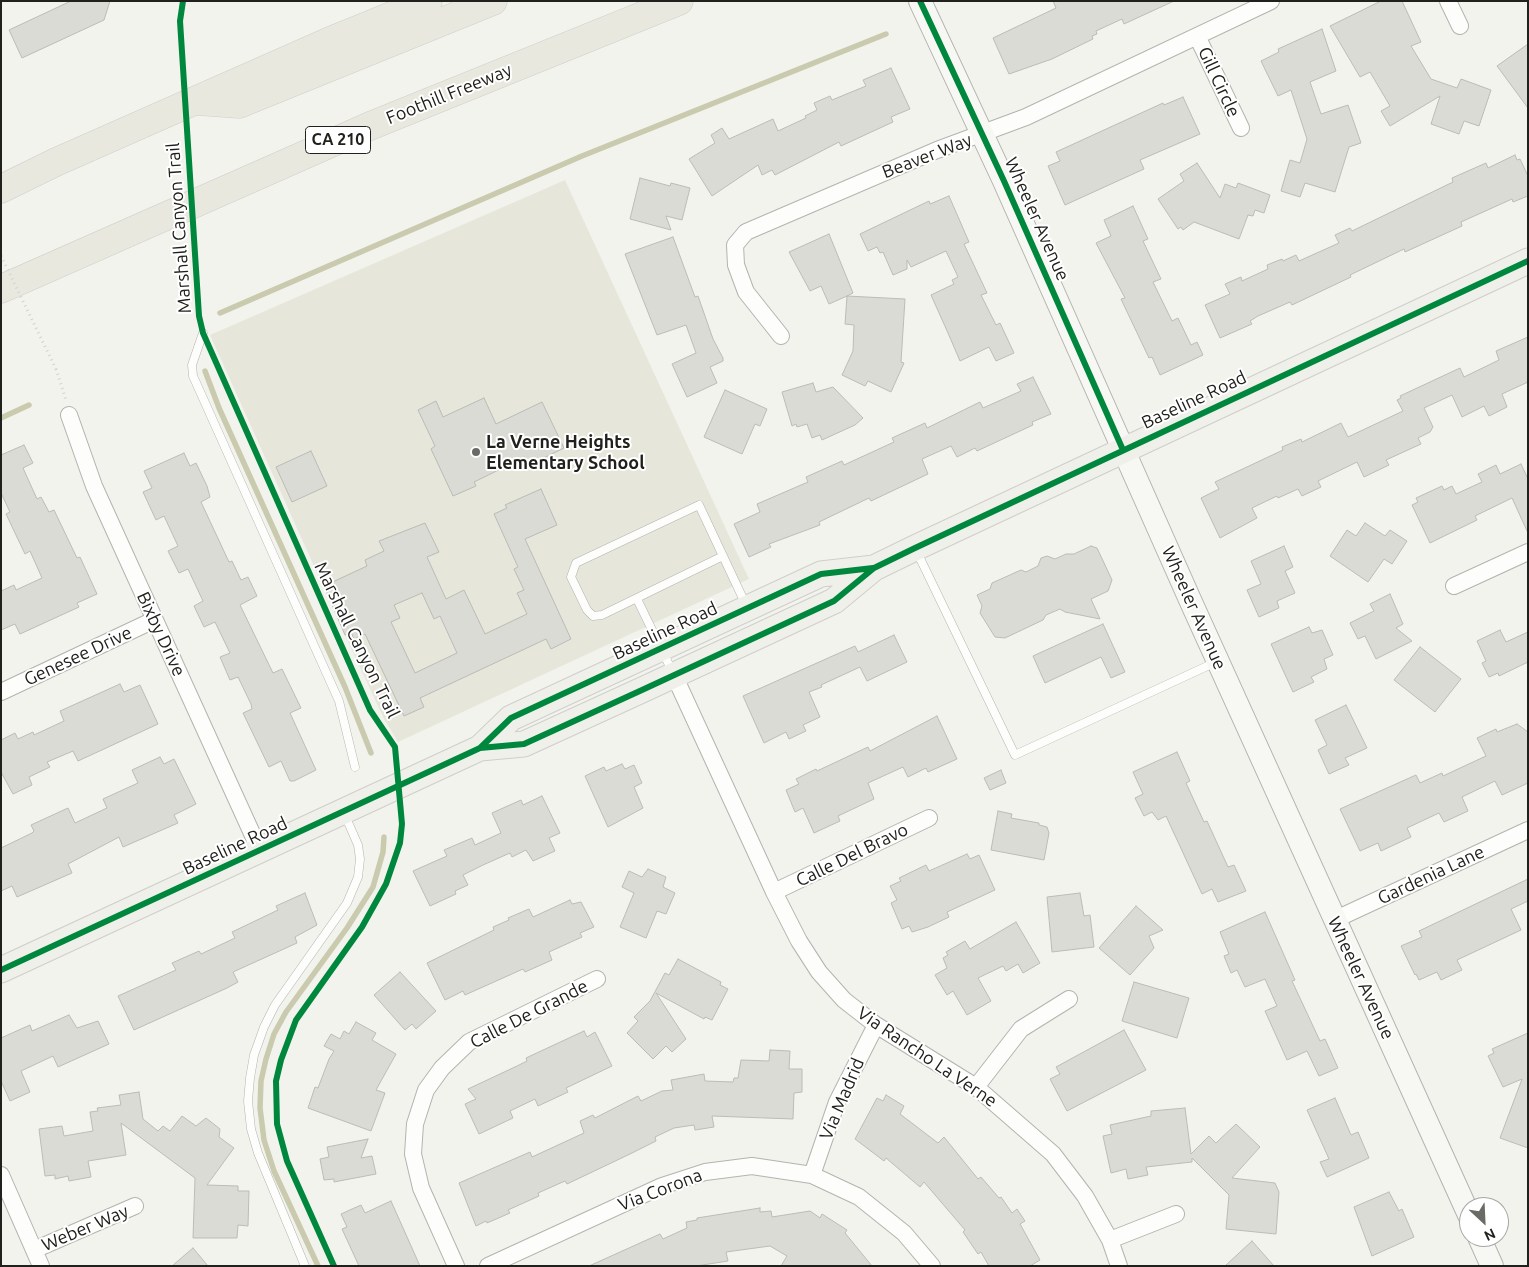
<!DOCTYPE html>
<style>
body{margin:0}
#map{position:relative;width:1529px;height:1267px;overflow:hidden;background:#f3f3ee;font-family:Ubuntu,sans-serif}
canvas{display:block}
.frame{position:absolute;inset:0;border:2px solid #20201c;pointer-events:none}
.north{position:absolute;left:1459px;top:1197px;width:50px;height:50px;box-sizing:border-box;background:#fff;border:1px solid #a6a6a4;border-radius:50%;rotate:155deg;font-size:14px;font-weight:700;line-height:20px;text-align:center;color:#20201c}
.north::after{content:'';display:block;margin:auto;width:18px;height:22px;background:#6a6a66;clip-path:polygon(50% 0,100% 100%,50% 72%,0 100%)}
</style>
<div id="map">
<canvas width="1529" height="1267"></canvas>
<div class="frame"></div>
<div class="north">N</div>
</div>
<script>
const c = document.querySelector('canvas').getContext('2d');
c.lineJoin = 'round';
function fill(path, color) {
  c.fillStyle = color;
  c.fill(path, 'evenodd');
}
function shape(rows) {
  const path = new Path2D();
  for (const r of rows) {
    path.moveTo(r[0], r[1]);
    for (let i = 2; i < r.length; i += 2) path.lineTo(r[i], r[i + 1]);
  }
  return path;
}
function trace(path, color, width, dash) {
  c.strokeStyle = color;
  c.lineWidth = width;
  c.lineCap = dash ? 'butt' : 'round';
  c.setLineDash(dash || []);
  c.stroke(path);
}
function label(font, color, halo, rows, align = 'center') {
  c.font = font + ' Ubuntu,sans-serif';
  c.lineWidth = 4;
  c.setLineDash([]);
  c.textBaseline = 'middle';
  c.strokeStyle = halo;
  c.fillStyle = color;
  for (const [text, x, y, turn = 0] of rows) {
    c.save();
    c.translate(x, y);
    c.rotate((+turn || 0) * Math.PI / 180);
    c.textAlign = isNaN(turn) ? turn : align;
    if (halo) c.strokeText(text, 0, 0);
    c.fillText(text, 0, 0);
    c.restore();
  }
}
fill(shape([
 [565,180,749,579,398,742,384,719,345,635,210,335]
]), '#e6e6da');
trace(shape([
 [220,313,582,156,886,34],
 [205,371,219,408,345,687,371,753],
 [1,418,29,405],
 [318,1266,274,1171,264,1140,260,1108,261,1081,266,1059,274,1034,286,1012,347,928,373,887,383,852,384,837]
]), '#cacaaf', 5.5);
const building = shape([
 [71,1,110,1,104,20,22,58,9,30,71,1],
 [1053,1,1174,1,1124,24,1122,19,1096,31,1097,34,1092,36,1093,39,1052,59,1009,74,993,38,1056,8,1053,1],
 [1381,1,1402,1,1421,42,1411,46,1431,79,1457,88,1461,79,1491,90,1479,126,1464,121,1459,134,1431,124,1440,96,1390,126,1381,111,1390,106,1370,72,1360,77,1330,26,1381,1],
 [1322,29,1336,71,1310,82,1321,114,1348,105,1361,143,1349,147,1335,192,1305,183,1300,197,1281,191,1290,160,1300,163,1307,139,1291,90,1278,96,1261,61,1279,52,1278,49,1322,29],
 [1528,44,1528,108,1497,66,1528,44],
 [891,68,910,109,891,117,893,122,841,146,839,142,775,175,772,170,762,175,758,165,712,196,689,159,715,143,711,135,722,128,729,139,773,119,778,131,806,118,805,116,817,110,814,103,830,96,832,100,866,86,863,80,891,68],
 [1183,97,1200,134,1140,160,1144,169,1065,205,1048,166,1060,161,1056,152,1163,103,1164,105,1183,97],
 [1515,155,1517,160,1520,159,1528,176,1528,196,1513,202,1512,199,1461,222,1462,226,1405,252,1404,249,1350,275,1351,277,1292,305,1290,302,1258,316,1250,321,1252,324,1220,338,1205,305,1230,294,1225,284,1241,277,1242,281,1268,269,1267,265,1282,259,1283,261,1296,255,1299,261,1339,243,1335,235,1350,228,1352,231,1453,182,1452,178,1486,163,1488,168,1515,155],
 [1197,163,1220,198,1225,184,1236,188,1238,183,1270,195,1264,213,1255,210,1253,216,1248,215,1239,239,1194,222,1183,230,1181,227,1178,229,1158,199,1184,181,1180,174,1197,163],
 [640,178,670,186,671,183,690,188,682,220,666,216,671,230,630,219,640,178],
 [949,196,969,242,964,244,987,293,981,295,996,325,1000,323,1014,353,996,361,989,347,960,361,948,333,931,295,954,284,952,280,958,277,946,251,911,267,907,260,907,269,893,275,883,252,880,253,877,247,868,251,860,234,929,201,930,204,949,196],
 [1133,206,1148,239,1143,241,1161,279,1153,282,1172,321,1178,318,1191,345,1197,342,1203,355,1160,375,1152,357,1149,358,1121,299,1125,298,1096,243,1111,236,1104,220,1133,206],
 [829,234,853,293,847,296,905,299,901,362,904,363,891,392,868,381,865,386,842,375,853,351,854,325,845,324,847,296,829,304,821,286,810,291,789,252,829,234],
 [673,237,695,297,698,296,713,339,723,358,723,361,710,367,717,383,687,397,672,364,696,353,686,325,657,335,625,254,673,237],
 [1528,337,1528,382,1502,394,1507,407,1489,416,1484,406,1462,417,1452,395,1424,408,1433,427,1430,432,1418,438,1421,444,1386,460,1389,465,1364,477,1357,462,1318,481,1321,487,1302,496,1298,489,1278,498,1277,496,1252,508,1257,518,1220,538,1201,498,1219,489,1215,482,1283,450,1282,447,1301,439,1302,442,1341,423,1348,437,1403,411,1397,400,1401,398,1400,396,1460,368,1464,377,1499,360,1496,351,1528,337],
 [1033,377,1051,414,1032,422,1033,425,977,451,975,448,957,457,951,446,922,459,928,474,871,501,869,498,819,522,820,525,769,544,771,547,749,557,734,524,760,512,757,504,808,482,806,477,842,461,844,465,894,442,892,438,925,423,927,428,980,402,983,408,1021,391,1017,384,1033,377],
 [813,383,816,392,833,387,863,418,855,425,822,440,820,435,812,438,807,424,797,427,796,424,792,426,782,392,813,383],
 [725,390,767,409,760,426,755,424,742,454,704,437,725,390],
 [484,398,496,424,542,402,564,448,529,465,525,457,474,482,476,486,453,496,431,449,435,446,418,410,436,401,443,417,484,398],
 [24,445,33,463,23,468,37,499,41,497,49,512,54,510,77,558,80,557,97,594,77,603,79,607,20,634,15,624,1,630,1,591,14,585,16,590,42,578,30,551,25,554,6,514,10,512,1,493,1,455,24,445],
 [311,451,327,486,292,502,276,467,311,451],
 [184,453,190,466,196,463,207,486,210,497,201,502,229,562,232,561,241,580,248,577,257,596,240,605,273,673,282,669,301,708,290,713,316,770,294,781,290,781,281,761,269,767,243,713,252,709,251,704,238,677,230,680,220,657,230,653,215,622,204,627,194,606,203,601,188,569,179,573,168,551,178,546,164,516,156,520,143,492,152,488,144,471,184,453],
 [1521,464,1528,479,1528,533,1512,498,1475,516,1477,520,1430,543,1412,505,1418,502,1416,498,1442,486,1444,490,1452,486,1456,494,1482,482,1478,474,1496,465,1500,474,1521,464],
 [541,489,557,525,525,539,571,639,551,649,546,639,420,698,424,707,404,716,365,634,354,639,351,632,345,635,324,586,367,566,365,560,384,551,379,541,425,523,439,552,427,557,446,599,464,590,485,634,527,614,517,593,524,590,514,569,518,567,494,514,507,508,505,505,541,489],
 [422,593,434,619,440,616,457,653,415,673,391,622,400,618,394,605,422,593],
 [1365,523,1385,536,1390,530,1407,541,1392,564,1384,559,1368,582,1330,556,1347,530,1356,536,1365,523],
 [1091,546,1097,548,1112,580,1108,591,1091,599,1100,619,1065,612,1060,609,1046,615,1043,620,1005,638,995,637,980,613,982,606,977,595,990,589,992,583,1021,570,1026,572,1038,566,1041,558,1047,556,1055,559,1066,554,1074,554,1091,546],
 [1284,546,1293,567,1285,571,1295,593,1277,601,1279,608,1259,617,1247,590,1261,584,1251,561,1284,546],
 [1390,594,1403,624,1396,628,1412,641,1376,659,1365,636,1358,639,1350,623,1374,611,1370,604,1390,594],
 [1103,624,1125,672,1111,678,1101,657,1045,683,1033,656,1103,624],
 [1309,627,1312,633,1322,630,1333,655,1324,659,1327,669,1311,677,1314,682,1293,692,1271,644,1309,627],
 [1500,630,1506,642,1528,632,1528,662,1499,676,1498,673,1489,677,1482,663,1486,661,1477,641,1500,630],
 [894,635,907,662,867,681,860,667,821,685,822,687,809,692,820,717,803,725,806,731,789,739,786,732,764,743,743,696,855,646,858,652,894,635],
 [1420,647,1461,679,1435,712,1394,680,1420,647],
 [120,684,124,692,140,685,158,724,78,761,73,751,47,762,50,767,29,777,32,785,13,794,1,772,1,740,15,733,18,739,33,732,34,735,64,721,60,711,120,684],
 [1346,705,1367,748,1345,758,1349,765,1329,774,1318,750,1327,745,1315,720,1346,705],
 [937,716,957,759,928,772,926,768,908,777,903,767,868,783,874,799,838,816,840,821,814,833,803,808,795,812,786,790,799,784,796,779,816,769,817,771,868,747,870,751,937,716],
 [1517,724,1528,732,1528,783,1502,795,1495,781,1462,797,1468,811,1444,822,1439,813,1407,828,1411,837,1381,851,1378,843,1360,851,1340,809,1416,775,1420,783,1442,773,1443,776,1486,756,1477,738,1496,729,1497,732,1517,724],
 [1177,752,1190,781,1186,783,1204,822,1207,821,1228,867,1234,865,1246,891,1218,902,1212,889,1202,894,1166,816,1158,820,1152,812,1144,816,1135,798,1143,794,1133,772,1177,752],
 [160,757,164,764,174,759,196,804,174,815,178,823,123,847,119,837,68,864,72,873,17,897,12,886,1,891,1,848,32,833,34,831,31,825,68,808,75,823,107,808,103,799,138,783,132,770,160,757],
 [622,764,625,769,634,765,642,783,634,787,643,808,608,827,585,776,604,767,606,771,622,764],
 [1001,770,1006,783,990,790,984,778,1001,770],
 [542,796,560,833,549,838,555,851,533,861,526,850,512,857,510,853,483,865,463,875,468,885,455,891,456,894,430,906,413,871,447,856,444,850,472,838,475,845,501,833,492,813,521,800,523,805,542,796],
 [998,811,1012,814,1011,818,1039,823,1039,825,1047,827,1049,833,1044,860,991,850,998,811],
 [967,854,970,859,979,855,995,890,947,912,949,917,928,927,912,932,909,926,902,929,891,903,897,900,890,886,901,881,899,878,926,865,929,871,967,854],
 [648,869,666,877,663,887,675,893,666,914,657,911,646,938,620,927,634,893,622,887,629,871,642,877,648,869],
 [1528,879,1528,901,1511,909,1521,930,1457,960,1462,970,1441,980,1437,972,1419,980,1416,974,1415,975,1401,946,1422,937,1419,931,1528,879],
 [305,893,317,925,295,937,297,943,233,972,238,982,227,988,134,1030,118,996,176,970,172,963,199,951,201,954,235,938,232,932,278,910,276,906,305,893],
 [1080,893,1084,916,1090,915,1094,947,1052,952,1047,897,1080,893],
 [570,900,572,904,581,902,594,927,580,933,582,937,549,952,552,960,525,972,523,969,465,995,463,991,445,1000,427,963,494,930,493,927,509,920,508,918,529,909,533,917,570,900],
 [1136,906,1163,930,1149,936,1154,948,1130,975,1099,948,1136,906],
 [1265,912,1295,980,1292,981,1320,1041,1325,1039,1338,1068,1319,1076,1307,1051,1287,1060,1265,1011,1277,1006,1265,979,1245,987,1237,970,1231,973,1224,956,1229,954,1220,932,1265,912],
 [1016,922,1040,963,1023,973,1018,964,1006,971,1003,966,978,978,991,1001,967,1015,953,991,947,995,935,975,947,968,943,958,948,955,946,952,965,941,970,949,1016,922],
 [678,959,721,982,720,985,728,989,712,1020,705,1017,704,1019,656,993,686,1039,672,1052,666,1046,653,1059,627,1033,638,1021,634,1017,650,1001,665,973,669,975,678,959],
 [400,972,436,1011,416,1029,412,1024,405,1030,374,995,400,972],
 [1134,982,1189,998,1177,1038,1122,1021,1134,982],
 [69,1015,77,1028,98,1021,109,1044,58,1067,53,1056,21,1071,30,1092,10,1101,1,1081,1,1038,30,1025,32,1031,69,1015],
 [356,1022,376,1033,372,1040,396,1054,376,1090,385,1093,371,1131,308,1108,315,1087,318,1088,329,1059,334,1051,324,1046,331,1034,340,1039,344,1031,349,1034,356,1022],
 [1124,1030,1146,1070,1067,1111,1050,1079,1060,1074,1056,1067,1124,1030],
 [584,1031,587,1037,595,1032,612,1066,566,1088,568,1092,538,1106,535,1099,510,1111,513,1118,479,1134,465,1104,476,1099,468,1089,517,1066,527,1061,526,1058,584,1031],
 [1528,1033,1528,1148,1500,1138,1522,1079,1503,1087,1488,1056,1494,1053,1492,1049,1528,1033],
 [770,1050,790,1051,789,1069,802,1069,802,1092,794,1093,793,1119,712,1116,714,1127,695,1130,694,1125,674,1128,655,1137,656,1141,630,1154,567,1184,565,1181,538,1193,539,1196,508,1210,510,1213,487,1223,486,1221,476,1226,459,1183,530,1152,532,1157,584,1133,580,1121,593,1115,595,1118,638,1096,641,1101,662,1091,673,1090,671,1080,704,1074,705,1081,733,1082,734,1078,738,1078,741,1060,769,1061,770,1050],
 [139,1092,143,1119,158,1131,163,1126,170,1131,182,1116,196,1126,206,1118,220,1129,219,1137,234,1148,207,1185,238,1186,238,1191,249,1191,248,1226,238,1225,237,1238,193,1238,195,1178,121,1123,126,1155,88,1161,91,1177,69,1181,68,1176,55,1179,55,1175,45,1176,39,1129,62,1126,64,1136,93,1131,90,1112,98,1111,97,1108,121,1105,119,1095,139,1092],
 [886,1095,904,1106,900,1114,938,1143,944,1137,978,1179,981,1177,999,1198,1001,1197,1012,1213,1017,1209,1025,1221,1020,1224,1040,1260,1030,1266,989,1266,981,1252,978,1254,963,1232,965,1230,924,1182,920,1187,886,1158,884,1161,855,1139,877,1098,883,1101,886,1095],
 [1335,1098,1351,1135,1358,1132,1369,1158,1327,1177,1320,1162,1329,1159,1307,1110,1335,1098],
 [1185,1108,1191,1154,1209,1136,1216,1143,1236,1124,1260,1147,1232,1178,1275,1183,1279,1192,1276,1234,1226,1229,1229,1195,1192,1158,1192,1162,1146,1167,1148,1175,1128,1179,1126,1169,1111,1173,1103,1136,1112,1134,1110,1125,1151,1116,1151,1111,1185,1108],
 [368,1139,361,1158,372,1156,376,1174,334,1182,334,1179,324,1180,320,1159,329,1157,327,1147,368,1139],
 [1389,1192,1399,1211,1402,1209,1414,1237,1372,1256,1354,1207,1389,1192],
 [391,1201,420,1266,359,1266,342,1229,347,1227,341,1214,361,1205,365,1213,391,1201],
 [760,1208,760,1212,771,1211,772,1217,810,1211,820,1218,822,1214,847,1230,845,1233,872,1266,781,1266,787,1256,770,1246,726,1252,728,1261,696,1266,589,1266,660,1234,663,1239,687,1228,686,1222,697,1220,697,1218,760,1208],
 [1252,1241,1274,1266,1225,1266,1252,1241],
 [193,1248,208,1266,172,1266,193,1248]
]);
fill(building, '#dbdbd6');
trace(building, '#bbbbb7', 1);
const service = shape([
 [203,333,192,365,193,376,339,701,355,767],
 [916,550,1015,755,1216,662],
 [723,556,602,615,593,616,587,610,571,577,576,563,699,505,746,605],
 [637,599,673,673],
 [305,1266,258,1153,251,1129,248,1101,250,1078,254,1055,264,1027,275,1005,347,903,358,877,360,859,358,845,344,813]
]);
const minor = shape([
 [1448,1,1460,26],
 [1197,36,1241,128],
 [781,336,746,292,736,265,735,245,746,232,937,150,1026,117,1271,1],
 [69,415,94,486,260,851],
 [1454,586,1528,552],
 [674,675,774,892,799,941,819,972,844,1000,876,1025,976,1087,1053,1154,1085,1196,1110,1240,1119,1266],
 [1,692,154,620],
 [774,892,929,818],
 [1334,920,1528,830],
 [976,1087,1021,1029,1069,999],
 [1,1175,41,1266],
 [812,1175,837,1102,876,1025],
 [1110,1240,1176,1214],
 [34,1250,135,1206],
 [456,1266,421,1188,413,1154,415,1124,426,1090,442,1068,469,1042,597,979],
 [488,1266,662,1186,705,1172,752,1166,812,1175,859,1197,904,1233,932,1266]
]);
const secondary = shape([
 [920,1,1004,181,1191,602,1469,1215],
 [1479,1237,1492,1266]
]);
const primary = shape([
 [480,748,524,744,642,690,834,601,874,568,915,548,1528,261],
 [1,970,480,748,511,718,821,574,874,568]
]);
const motorway = shape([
 [197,101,239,104,493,1],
 [1,189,56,162,330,41,428,1],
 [1,289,370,126,679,1]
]);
trace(service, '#b3b3af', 9);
trace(minor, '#b3b3af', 18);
trace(secondary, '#b3b3af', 24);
trace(primary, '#cececb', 27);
trace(motorway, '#cececb', 29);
trace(shape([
 [56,369,66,400]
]), '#d3d3d0', 3, [1, 4]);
trace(service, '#fdfdfc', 8);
trace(minor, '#fdfdfc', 16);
trace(secondary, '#f7f7f4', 22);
trace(primary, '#f0f0eb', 25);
trace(motorway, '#e9e8df', 28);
trace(shape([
 [1,256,56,369]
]), '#d3d3d0', 3, [1, 4]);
trace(shape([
 [183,1,180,21,199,316,203,333,370,710,395,747,402,824,400,843,386,884,362,927,296,1020,281,1060,276,1081,277,1124,287,1161,334,1266],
 [920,1,1004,181,1123,450],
 [480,748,524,744,642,690,834,601,874,568,915,548,1528,261],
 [1,970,480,748,511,718,821,574,873,568]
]), '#00873e', 6);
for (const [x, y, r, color] of [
 [476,452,5,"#6a6a66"]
]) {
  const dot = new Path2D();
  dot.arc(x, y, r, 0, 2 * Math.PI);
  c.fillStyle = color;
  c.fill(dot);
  trace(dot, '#fff', 2);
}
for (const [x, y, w] of [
 [338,140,65]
]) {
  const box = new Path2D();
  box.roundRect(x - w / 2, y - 13.5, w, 27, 4);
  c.fillStyle = '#fff';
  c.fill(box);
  trace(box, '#20201c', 1);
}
label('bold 16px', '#20201c', null, [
 ["CA 210",338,140]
]);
label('18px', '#20201c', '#fff', [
 ["Gill Circle",1219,82,65],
 ["Foothill Freeway",449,94,-22],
 ["Beaver Way",927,156,-21],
 ["Wheeler Avenue",1037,219,66],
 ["Marshall Canyon Trail",179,228,-94],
 ["Baseline Road",1194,400,-25],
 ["Wheeler Avenue",1194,608,66],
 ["Baseline Road",665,631,-25],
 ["Bixby Drive",161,634,65],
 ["Marshall Canyon Trail",357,640,64],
 ["Genesee Drive",78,656,-25],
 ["Baseline Road",235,846,-25],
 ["Calle Del Bravo",852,855,-26],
 ["Gardenia Lane",1431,875,-25],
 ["Wheeler Avenue",1361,978,65],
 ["Calle De Grande",529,1014,-27],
 ["Via Rancho La Verne",927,1057,34],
 ["Via Madrid",842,1099,-67],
 ["Via Corona",660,1190,-21],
 ["Weber Way",85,1228,-23]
]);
label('bold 18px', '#20201c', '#fff', [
 ["La Verne Heights",486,442],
 ["Elementary School",486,463]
], 'left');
</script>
